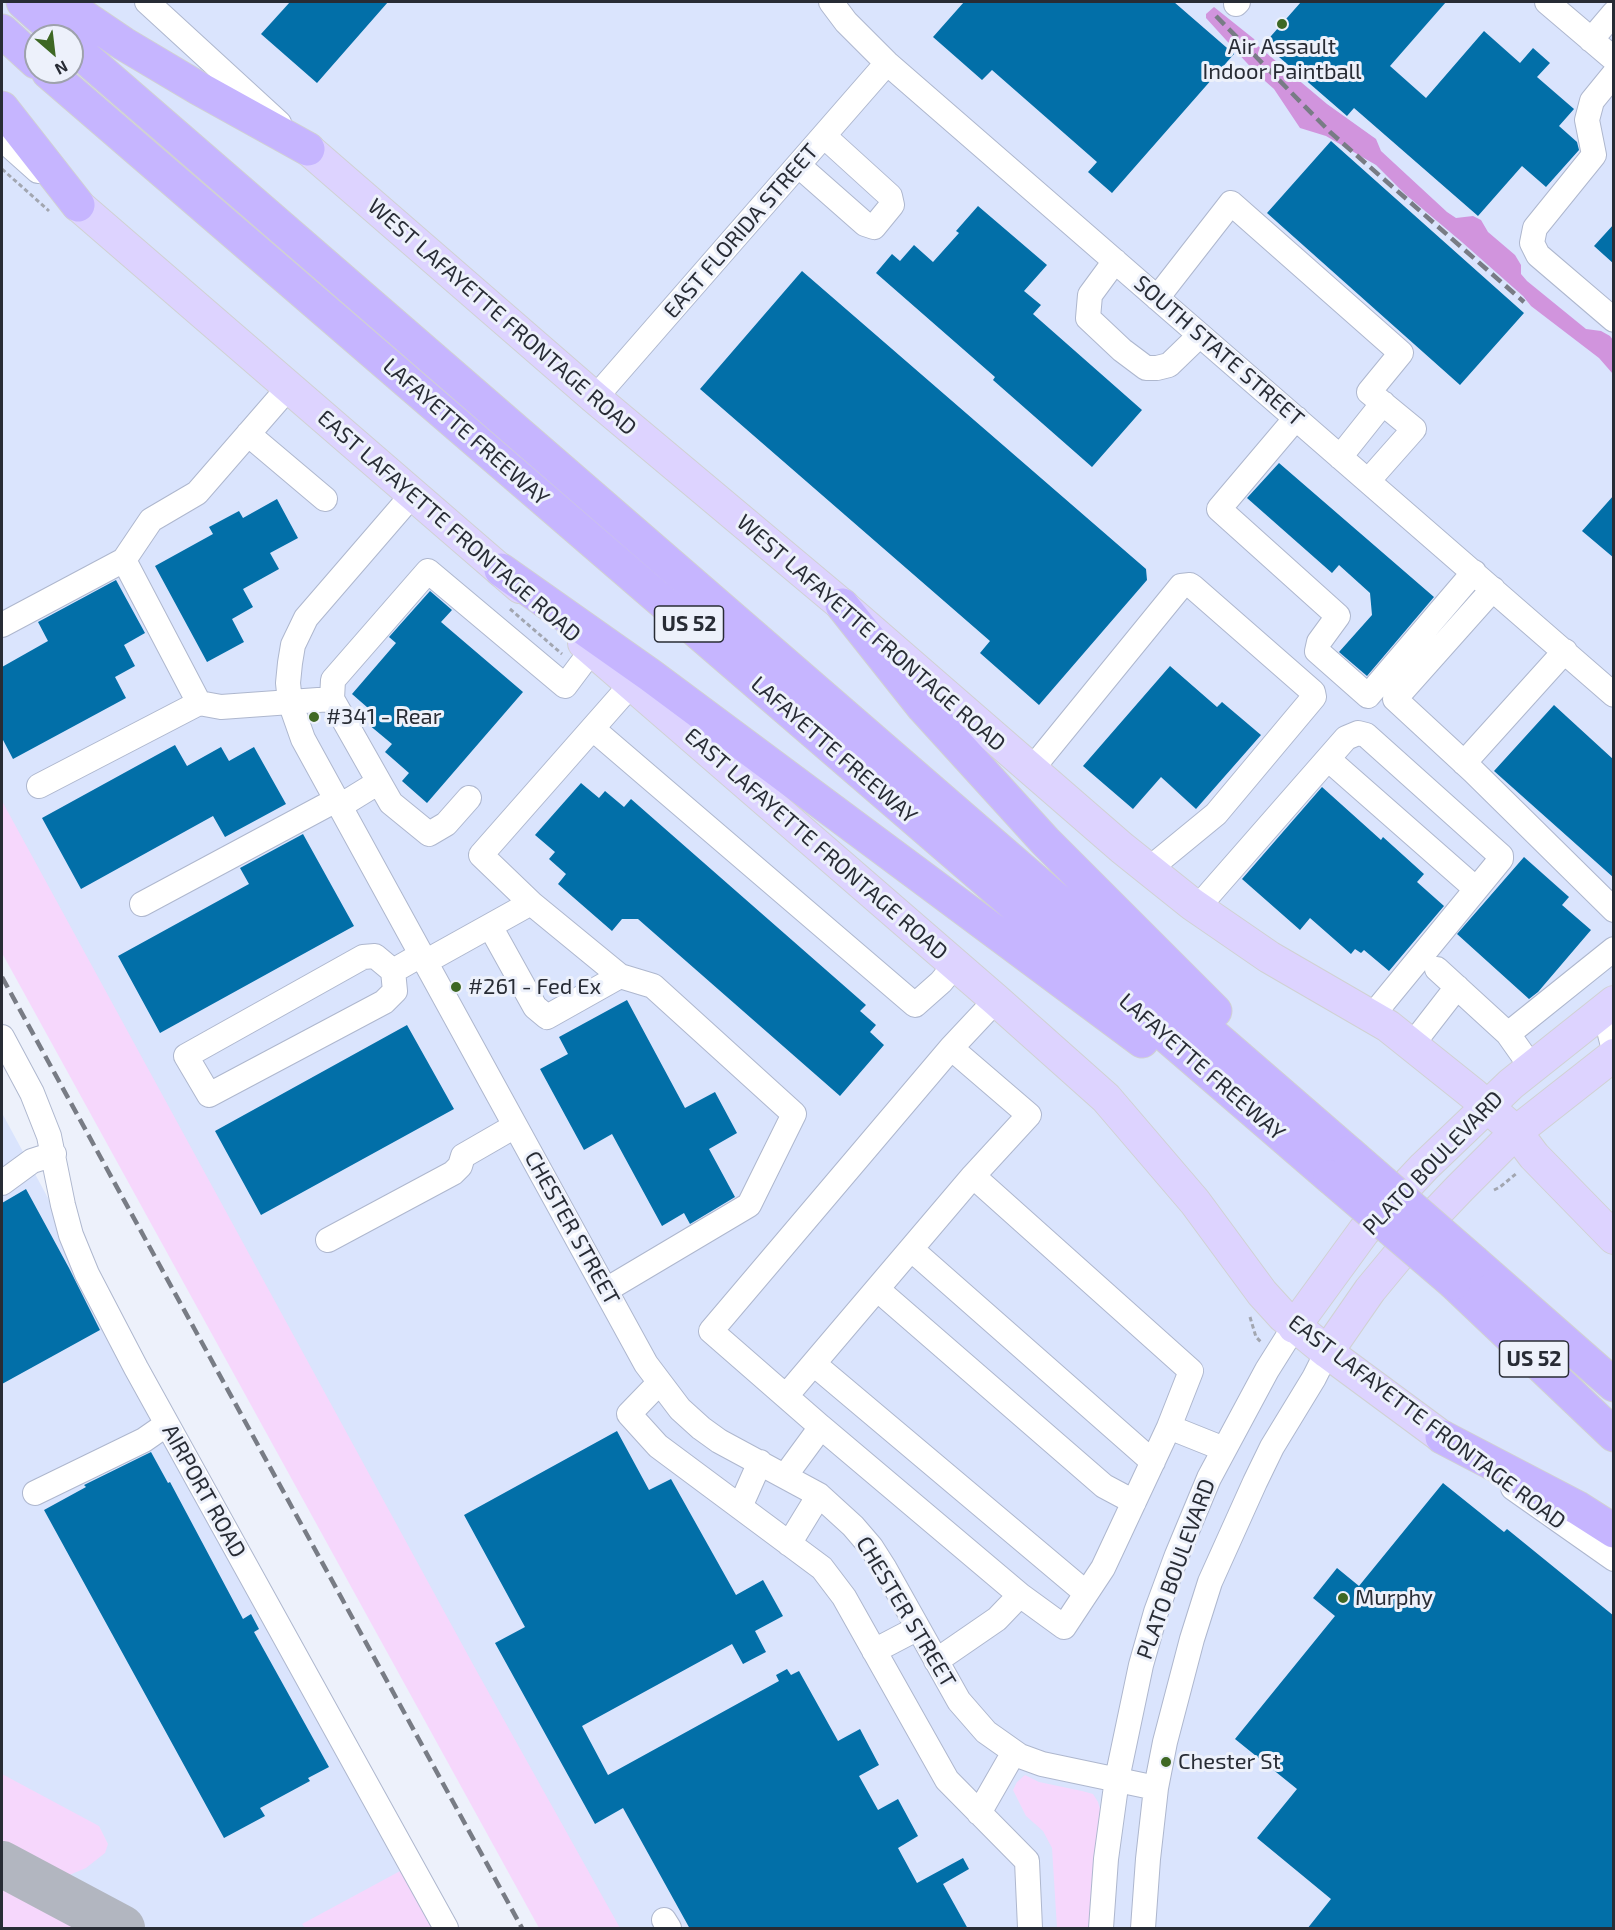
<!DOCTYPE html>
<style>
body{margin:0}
#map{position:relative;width:1615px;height:1930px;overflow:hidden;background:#edf1fb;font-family:"Exo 2",sans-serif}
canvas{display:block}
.frame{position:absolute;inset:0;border:3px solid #282c35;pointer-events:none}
.north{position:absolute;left:24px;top:24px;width:60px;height:60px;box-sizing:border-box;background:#edf1fb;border:2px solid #9ea2ac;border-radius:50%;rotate:152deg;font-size:16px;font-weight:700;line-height:24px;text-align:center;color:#282c35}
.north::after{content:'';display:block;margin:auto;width:21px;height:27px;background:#3e6824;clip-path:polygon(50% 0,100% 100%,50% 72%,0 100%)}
</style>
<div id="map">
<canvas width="1615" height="1930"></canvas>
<div class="frame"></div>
<div class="north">N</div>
</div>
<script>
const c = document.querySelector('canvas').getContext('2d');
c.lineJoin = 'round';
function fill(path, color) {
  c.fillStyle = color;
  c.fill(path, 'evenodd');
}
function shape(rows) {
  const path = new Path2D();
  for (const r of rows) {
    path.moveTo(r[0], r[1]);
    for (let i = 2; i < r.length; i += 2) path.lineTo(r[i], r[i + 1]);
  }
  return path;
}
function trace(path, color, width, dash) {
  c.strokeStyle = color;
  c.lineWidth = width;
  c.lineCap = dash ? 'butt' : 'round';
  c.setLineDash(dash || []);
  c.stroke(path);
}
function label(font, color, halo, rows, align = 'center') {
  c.font = font + ' "Exo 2",sans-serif';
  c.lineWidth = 6;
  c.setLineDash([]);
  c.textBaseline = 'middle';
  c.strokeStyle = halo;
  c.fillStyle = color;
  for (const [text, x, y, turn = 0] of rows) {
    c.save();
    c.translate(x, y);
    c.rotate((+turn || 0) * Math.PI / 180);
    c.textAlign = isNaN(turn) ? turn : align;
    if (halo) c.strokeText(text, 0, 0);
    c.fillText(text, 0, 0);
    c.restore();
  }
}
fill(shape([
 [2,2,1613,2,1613,1928,569,1928,2,927],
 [36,36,72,36,72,72,36,72],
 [2,1113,443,1928,2,1928]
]), '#dae4fd');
fill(shape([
 [2,801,475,1668,620,1928,539,1928,2,953],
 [2,1774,99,1826,108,1844,105,1853,86,1868,67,1876,2,1841],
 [1025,1775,1039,1782,1082,1791,1093,1794,1098,1802,1102,1816,1093,1928,1057,1928,1052,1848,1043,1831,1026,1816,1013,1790,1017,1782],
 [402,1870,434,1928,305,1928,302,1924],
 [2,1888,77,1928,2,1928]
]), '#f6d7fc');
fill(shape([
 [1214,7,1254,39,1258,46,1327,104,1376,139,1381,151,1447,212,1456,218,1473,216,1481,220,1488,232,1515,255,1521,265,1521,274,1527,281,1586,329,1601,331,1610,336,1613,340,1613,374,1599,358,1531,306,1523,296,1463,243,1405,194,1376,165,1326,136,1300,128,1274,89,1256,73,1206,18,1206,14]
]), '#d194dd');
trace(shape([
 [2,1864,122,1928]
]), '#b2b6c0', 46);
fill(shape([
 [290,2,388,2,317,83,261,34],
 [964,2,1174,2,1234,54,1112,193,1088,172,1097,162,992,70,982,80,933,37],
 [1301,2,1446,2,1390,66,1426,98,1484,31,1520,63,1533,48,1550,63,1537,77,1574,109,1559,126,1577,142,1579,150,1546,187,1522,166,1478,216,1354,108,1347,116,1264,44],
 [1331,141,1524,313,1460,385,1267,213],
 [978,206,1047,265,1024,291,1041,305,1033,314,1142,410,1092,467,993,380,995,377,876,273,892,254,900,261,914,245,933,262,959,233,956,231],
 [1614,224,1614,264,1594,246],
 [802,271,1146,569,1147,580,1039,705,980,653,990,641,700,389],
 [1279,463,1434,597,1367,676,1339,652,1372,615,1370,593,1339,565,1332,573,1247,498],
 [1614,495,1614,558,1582,531],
 [277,499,298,538,270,553,279,569,243,589,253,607,232,619,244,642,207,662,155,566,213,534,209,527,239,511,243,518],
 [116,580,145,633,124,645,135,666,115,677,126,698,13,759,2,738,2,667,48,641,38,622],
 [430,591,452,610,441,622,523,692,427,803,402,781,409,773,385,752,392,744,368,724,376,715,352,694,396,643,389,637],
 [1170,666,1217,707,1222,702,1261,735,1196,809,1161,777,1133,809,1083,766],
 [1554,705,1614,760,1614,878,1494,771],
 [175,745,187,766,221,747,229,761,254,747,286,804,225,837,213,816,81,889,42,818],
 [581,783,599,798,605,791,624,807,631,799,866,1005,860,1011,876,1025,870,1032,884,1045,840,1096,638,919,622,919,612,931,558,884,566,874,549,859,555,852,535,835],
 [1322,787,1381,840,1383,837,1424,874,1417,882,1444,906,1389,971,1364,950,1361,953,1355,949,1351,954,1310,918,1300,930,1242,879],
 [303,834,354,926,160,1033,118,956,249,884,240,868],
 [1524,857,1569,897,1562,905,1591,930,1538,992,1529,999,1457,934],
 [627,1000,685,1108,715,1092,737,1133,709,1149,735,1197,690,1224,684,1213,662,1226,612,1134,584,1150,540,1069,568,1054,559,1037],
 [407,1025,454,1109,261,1215,215,1131],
 [26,1189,69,1268,100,1330,2,1384,2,1203],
 [617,1431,649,1490,671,1479,736,1595,763,1580,783,1616,755,1631,766,1652,743,1664,732,1644,582,1726,608,1775,779,1681,776,1675,787,1669,791,1675,799,1671,838,1741,860,1729,879,1765,859,1776,878,1810,898,1799,918,1836,898,1848,917,1883,963,1858,969,1869,943,1884,968,1929,690,1929,623,1808,595,1824,495,1643,525,1627,464,1515],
 [151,1452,168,1483,170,1482,243,1619,251,1614,259,1629,254,1632,329,1767,308,1778,310,1781,260,1808,265,1816,224,1838,44,1510,86,1487,84,1485],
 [1443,1483,1504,1532,1507,1529,1614,1616,1614,1929,1307,1929,1331,1899,1257,1838,1297,1789,1235,1739,1335,1616,1313,1598,1337,1568,1359,1586]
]), '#026fa8');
const minor = shape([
 [147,2,279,123],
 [831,2,846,22,887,63,1614,695],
 [1547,2,1614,59],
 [1236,4,1238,2],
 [1591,40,1614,13],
 [1614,74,1592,101,1587,120,1594,155,1535,228,1532,243,1538,255,1614,320],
 [2,139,38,171],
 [798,165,865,224,874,227,892,205,890,196,824,136],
 [1115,261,1090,295,1088,318,1122,350,1146,368,1157,368,1169,365,1200,335],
 [1157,298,1231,203,1401,353,1369,392,1414,429,1368,481],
 [289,387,197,493,151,520,124,560,199,703,221,707,332,699],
 [595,398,887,63],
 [1296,418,1219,509,1338,616,1319,642,1317,651,1368,696,1474,572],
 [248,434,325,499],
 [1340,457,1383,403],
 [413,494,306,618,293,645,290,663,288,683,290,702,303,739,646,1364,680,1409,701,1428,719,1441,819,1495,853,1526,871,1547,885,1569,959,1701,986,1732,1020,1756,1042,1764,1156,1788],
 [1493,589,1395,699,1474,772,1614,910],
 [2,625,124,560],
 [593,729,915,1005,941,982,955,965],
 [1328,759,1476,889],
 [1464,763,1565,651],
 [1031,770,1181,586,1190,585,1193,587,1313,692,1314,697,1216,814,1149,869],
 [379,782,332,699,333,680,428,571,565,686,592,650],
 [39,786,199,703],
 [340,806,379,782,391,803,429,834,446,824,469,798],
 [531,903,620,976,653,986,794,1114,749,1205,606,1290],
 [142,904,336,800],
 [1198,907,1346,738,1358,733,1366,735,1501,856,1501,859,1372,1016],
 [490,926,535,1007,547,1017,620,976],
 [425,962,531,903,481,855,643,671],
 [1437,969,1508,1034,1614,949],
 [393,971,395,991,384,1002,209,1095,186,1056,363,957,375,956,393,971,421,955],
 [1614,1023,1610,1034,1614,1050],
 [1508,1034,1532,1068],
 [2,1037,32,1093,49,1136,63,1205,71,1235,87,1274,136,1368,446,1928],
 [1412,1045,1457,987],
 [951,1048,996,1000],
 [2,1183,32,1161,54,1154],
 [328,1240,453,1173,460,1166,463,1156,515,1126],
 [911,1249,1153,1462],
 [877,1289,1104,1486,1134,1502],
 [814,1364,1086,1593],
 [659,1383,629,1414,658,1446,822,1568,844,1597,947,1780,1027,1861,1030,1928],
 [786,1396,973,1176],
 [821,1427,711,1331,951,1048,1029,1115,973,1176,1191,1371,1169,1427,1224,1449],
 [785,1476,821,1427,1020,1595],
 [1513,1488,1614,1559],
 [35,1493,144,1440,167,1424],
 [740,1507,760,1462],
 [789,1544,819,1495],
 [874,1651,918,1628],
 [936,1661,997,1619,1020,1595,1064,1627,1103,1568,1169,1427],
 [979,1813,1014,1752],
 [664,1920,669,1928],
 [1101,1928,1106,1859,1117,1779,1141,1665,1156,1612,1177,1555,1209,1478,1267,1370,1294,1327],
 [1143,1928,1148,1859,1156,1788,1165,1742,1192,1639,1210,1582,1255,1482,1272,1447,1314,1378,1327,1352]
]);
const major = shape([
 [308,149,595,398,842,605,1122,848,1192,904,1269,957,1388,1026,1473,1094,1516,1132,1534,1156,1614,1238],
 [78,205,520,587],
 [584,643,996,1000,1106,1098,1195,1202,1262,1293,1283,1316,1327,1352,1442,1437],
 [1294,1327,1364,1231,1424,1167,1511,1084,1614,1002],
 [1327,1352,1370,1290,1418,1232,1460,1188,1516,1132,1614,1055]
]);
const highway = shape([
 [23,2,61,36],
 [62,2,124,44,198,88,308,149],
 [2,31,36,62],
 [72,46,1349,1153],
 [48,72,1330,1177],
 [2,108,78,205],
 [501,570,650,675,1142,1041],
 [842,605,923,707,1045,841,1215,1011],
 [1474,1262,1614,1385],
 [1454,1283,1614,1435],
 [1442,1437,1578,1508,1614,1531]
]);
trace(minor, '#aeb7ce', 26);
trace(major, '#d0d1d3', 34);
trace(highway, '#d0d1d3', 35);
trace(shape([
 [2,169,49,211],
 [510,609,562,654],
 [1494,1190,1500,1187,1517,1173],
 [1250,1317,1256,1337,1262,1343]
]), '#a2a6b0', 3, [4.5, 3]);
trace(minor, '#fff', 24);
trace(major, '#ddd3ff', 32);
trace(highway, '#c6b5ff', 33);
trace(shape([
 [1216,16,1330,132,1524,302],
 [2,977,522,1928]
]), '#787c85', 4.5, [12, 6]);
const highwayBridge = shape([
 [1349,1153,1474,1262],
 [1330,1177,1454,1283]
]);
trace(highwayBridge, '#d0d1d3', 35, []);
trace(highwayBridge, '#c6b5ff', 33);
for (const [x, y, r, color] of [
 [1282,24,6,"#3e6824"],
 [314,717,6,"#3e6824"],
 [456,987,6,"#3e6824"],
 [1343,1598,6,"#3e6824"],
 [1166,1762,6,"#3e6824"]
]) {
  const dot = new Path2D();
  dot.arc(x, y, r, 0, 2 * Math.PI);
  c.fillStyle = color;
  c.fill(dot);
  trace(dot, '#edf1fb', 2);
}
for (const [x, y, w] of [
 [689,624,69],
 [1534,1359,69]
]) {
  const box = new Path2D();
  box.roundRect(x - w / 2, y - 18, w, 36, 4.5);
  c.fillStyle = '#edf1fb';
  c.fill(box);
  trace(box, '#282c35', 1.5);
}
label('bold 21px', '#282c35', null, [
 ["US 52",689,624],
 ["US 52",1534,1359]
]);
label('22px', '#282c35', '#edf1fb', [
 ["Air Assault",1282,47,"center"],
 ["Indoor Paintball",1282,72,"center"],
 ["#341 - Rear",326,717],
 ["#261 - Fed Ex",468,987],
 ["Murphy",1355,1598],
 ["Chester St",1178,1762]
], 'left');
label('22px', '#282c35', '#edf1fb', [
 ["EAST FLORIDA STREET",741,231,-49],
 ["WEST LAFAYETTE FRONTAGE ROAD",502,317,41],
 ["SOUTH STATE STREET",1219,351,41],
 ["LAFAYETTE FREEWAY",466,432,41],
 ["EAST LAFAYETTE FRONTAGE ROAD",449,526,41],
 ["WEST LAFAYETTE FRONTAGE ROAD",871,633,41],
 ["LAFAYETTE FREEWAY",834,750,41],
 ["EAST LAFAYETTE FRONTAGE ROAD",816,844,41],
 ["LAFAYETTE FREEWAY",1202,1067,41],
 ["PLATO BOULEVARD",1433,1163,-46],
 ["CHESTER STREET",572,1228,61],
 ["EAST LAFAYETTE FRONTAGE ROAD",1427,1422,37],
 ["AIRPORT ROAD",204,1491,61],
 ["PLATO BOULEVARD",1176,1569,-70],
 ["CHESTER STREET",906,1612,59]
]);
</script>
